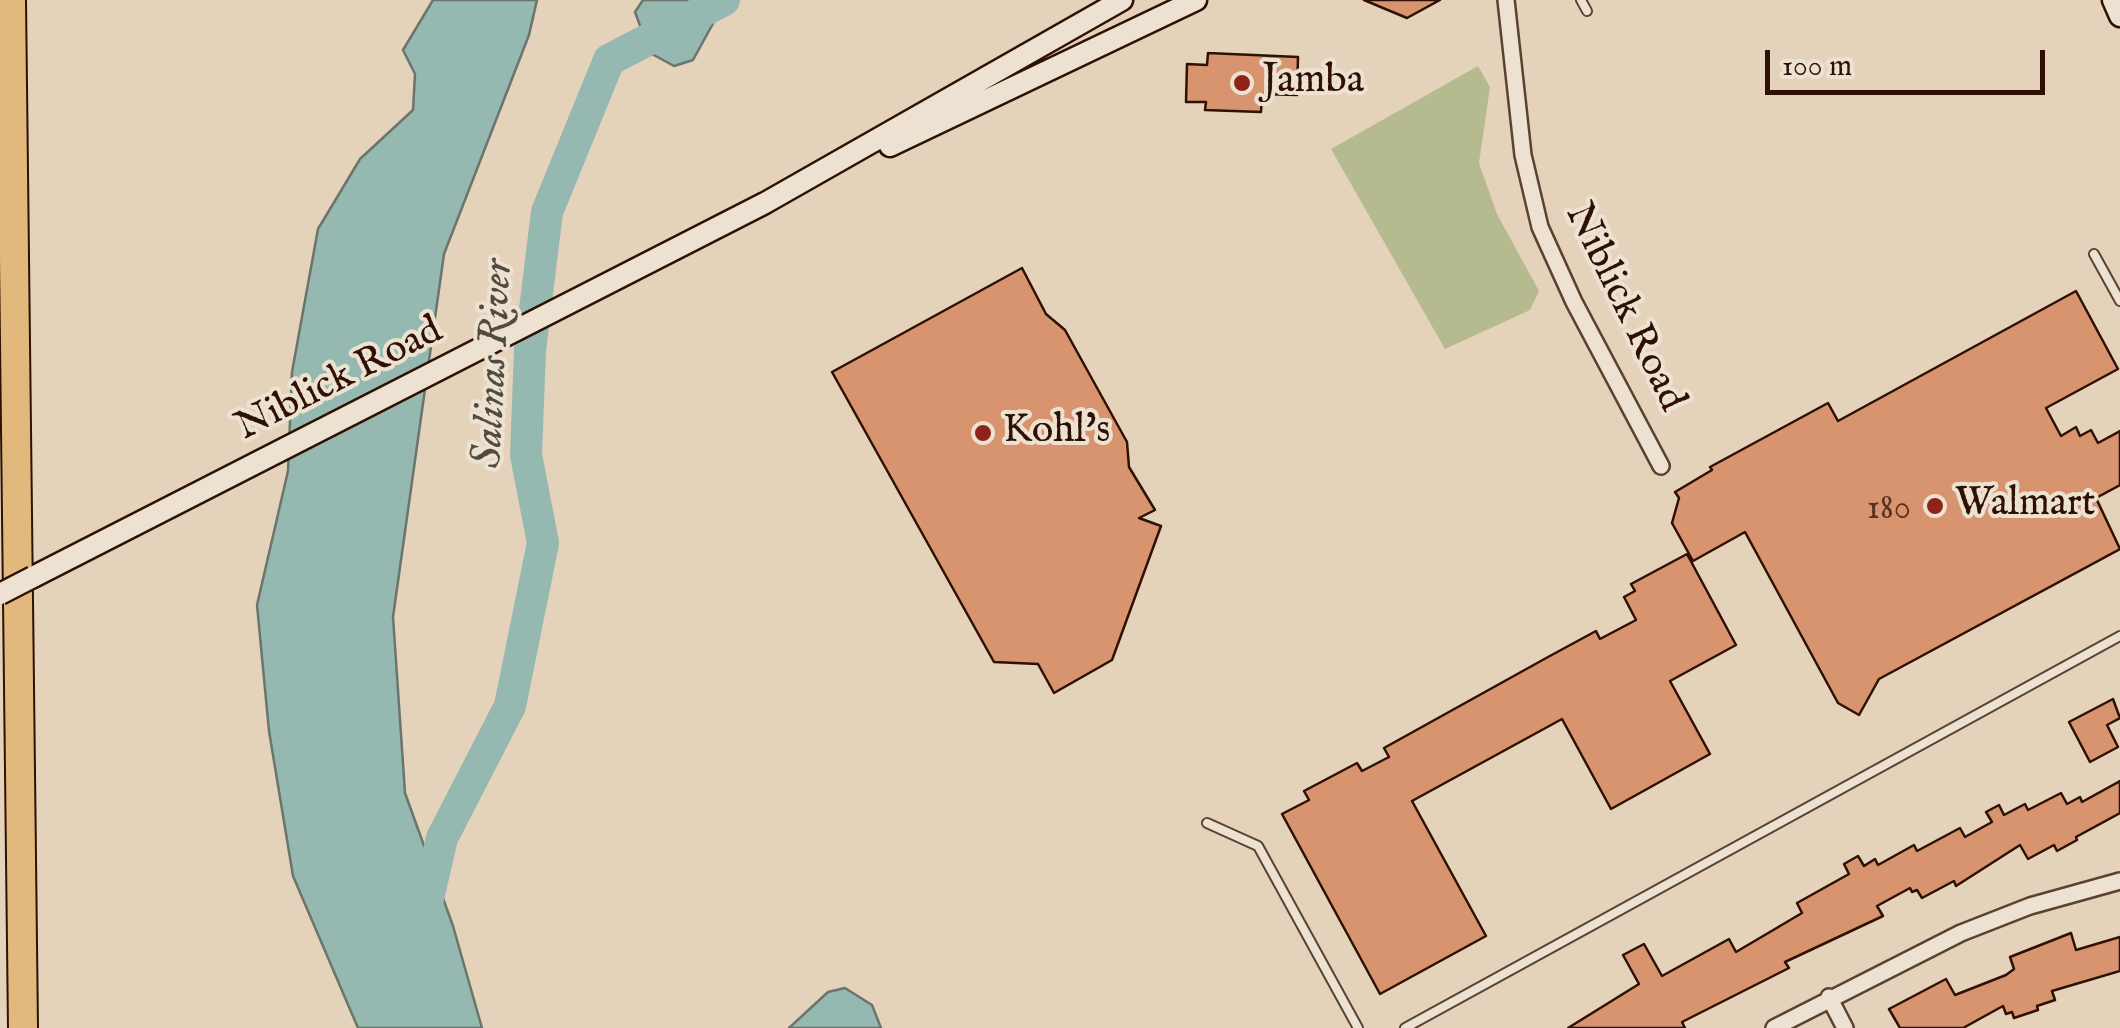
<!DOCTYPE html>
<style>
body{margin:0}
#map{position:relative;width:2120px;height:1028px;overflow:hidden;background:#e4d2ba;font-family:"IM FELL English",serif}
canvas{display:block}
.scale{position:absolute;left:1765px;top:50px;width:280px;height:45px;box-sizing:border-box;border:5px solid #2e1103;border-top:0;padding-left:12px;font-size:30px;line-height:35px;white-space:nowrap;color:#2e1103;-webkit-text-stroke:8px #ede2d2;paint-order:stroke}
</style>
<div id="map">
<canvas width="2120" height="1028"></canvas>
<div class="scale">100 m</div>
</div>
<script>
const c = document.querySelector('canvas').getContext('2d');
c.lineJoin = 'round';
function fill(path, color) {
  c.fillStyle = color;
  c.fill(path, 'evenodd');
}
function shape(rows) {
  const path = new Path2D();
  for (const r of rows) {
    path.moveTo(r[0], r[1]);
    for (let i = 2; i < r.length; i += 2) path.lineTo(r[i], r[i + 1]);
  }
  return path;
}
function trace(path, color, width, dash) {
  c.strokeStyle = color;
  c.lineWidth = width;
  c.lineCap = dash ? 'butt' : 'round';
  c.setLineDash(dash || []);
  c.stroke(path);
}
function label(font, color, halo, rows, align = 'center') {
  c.font = font + ' "IM FELL English",serif';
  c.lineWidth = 8;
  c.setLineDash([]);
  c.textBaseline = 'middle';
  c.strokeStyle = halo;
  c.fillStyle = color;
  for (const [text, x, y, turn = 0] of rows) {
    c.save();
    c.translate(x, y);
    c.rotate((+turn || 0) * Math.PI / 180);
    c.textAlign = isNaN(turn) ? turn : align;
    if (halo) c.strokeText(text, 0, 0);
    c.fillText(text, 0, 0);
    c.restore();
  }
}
fill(shape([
 [1478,66,1490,87,1479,163,1497,214,1539,291,1530,310,1445,349,1331,149]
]), '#b5bb8f');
const water = shape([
 [433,0,537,0,529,35,444,254,393,617,405,793,453,926,482,1028,358,1028,293,876,269,731,257,605,288,471,292,372,318,229,360,159,413,110,415,74,403,50,433,0],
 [643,0,726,0,693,60,674,66,650,53,635,12,643,0],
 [845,988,872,1005,881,1028,789,1028,828,992,845,988]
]);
fill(water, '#95b8b0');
trace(water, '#6c756b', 2.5);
trace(shape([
 [424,916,442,838,510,706,543,543,526,455,530,350,547,212,609,60,724,0]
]), '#95b8b0', 32);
const building = shape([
 [1364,0,1440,0,1407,18,1364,0],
 [1208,53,1298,57,1297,95,1262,94,1261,112,1205,110,1206,102,1186,102,1187,64,1207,65,1208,53],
 [1022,268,1046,314,1065,330,1127,442,1129,467,1155,510,1139,518,1161,526,1112,660,1054,693,1038,664,994,662,832,372,1022,268],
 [2076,291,2118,369,2046,408,2061,436,2076,427,2080,436,2091,430,2098,443,2120,431,2120,485,2096,498,2120,549,1879,679,1859,715,1838,703,1745,532,1693,561,1672,523,1679,498,1675,492,1712,470,1710,467,1828,403,1838,421,2076,291],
 [1687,554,1736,645,1670,681,1710,754,1611,809,1562,719,1412,801,1486,936,1380,994,1282,814,1309,800,1304,791,1357,763,1362,771,1389,757,1384,748,1548,657,1596,631,1600,639,1636,620,1624,597,1635,591,1631,584,1687,554],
 [2113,699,2120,718,2107,725,2118,747,2090,762,2069,722,2113,699],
 [2120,781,2120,813,2076,837,2077,840,2057,851,2054,845,2028,859,2020,845,1956,886,1954,881,1922,898,1917,890,1912,892,1910,888,1877,906,1883,916,1785,962,1789,968,1682,1022,1685,1028,1568,1028,1639,984,1623,955,1644,944,1662,976,1729,939,1736,952,1802,913,1797,903,1849,874,1844,864,1858,856,1864,866,1875,859,1878,865,1914,845,1917,851,1960,828,1965,837,1992,822,1986,812,1999,805,2004,815,2025,804,2028,810,2061,793,2067,804,2080,797,2082,802,2120,781],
 [2071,933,2076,950,2120,937,2120,971,2052,991,2055,1000,2037,1006,2038,1010,2014,1018,2012,1012,2006,1014,2003,1006,1963,1028,1900,1028,1889,1009,1946,979,1955,995,2006,975,2014,969,2010,957,2071,933]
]);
fill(building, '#d8936f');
trace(building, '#2e1103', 2.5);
const service = shape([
 [1581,0,1587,11],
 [2094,254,2120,301],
 [1207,823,1258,846,1358,1028],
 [1405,1028,2120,636]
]);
const minor = shape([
 [1506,0,1523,155,1540,227,1574,302,1661,466],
 [1829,997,1845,1028],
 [1774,1028,1961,933,2030,906,2120,881]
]);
const secondary = shape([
 [2113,0,2120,16],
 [890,146,1196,0],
 [33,577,765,203,1122,0]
]);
const motorway = shape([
 [11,0,23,1028]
]);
trace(service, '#5c4131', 12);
trace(minor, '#5c4131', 20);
trace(secondary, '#2e1103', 25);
trace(motorway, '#2e1103', 32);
trace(service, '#ede2d2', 8);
trace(minor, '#ede2d2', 15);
trace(secondary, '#ede2d2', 20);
trace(motorway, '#e2b97d', 28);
const secondaryBridge = shape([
 [0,594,33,577]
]);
trace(secondaryBridge, '#2e1103', 25, []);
trace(secondaryBridge, '#ede2d2', 20);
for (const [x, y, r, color] of [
 [1242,83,10,"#8f2418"],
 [983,433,10,"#8f2418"],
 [1935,506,10,"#8f2418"]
]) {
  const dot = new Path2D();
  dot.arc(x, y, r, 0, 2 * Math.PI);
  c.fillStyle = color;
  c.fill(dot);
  trace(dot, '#ede2d2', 4);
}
label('35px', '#58321e', null, [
 ["180",1889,511]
]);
label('40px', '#2e1103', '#ede2d2', [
 ["Jamba",1262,83],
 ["Kohl's",1003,433],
 ["Walmart",1955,506]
], 'left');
label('40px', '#2e1103', '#ede2d2', [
 ["Niblick Road",1623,308,64],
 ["Niblick Road",340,381,-27]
]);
label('italic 42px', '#524b40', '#ede2d2', [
 ["Salinas River",496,364,-87]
]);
</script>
